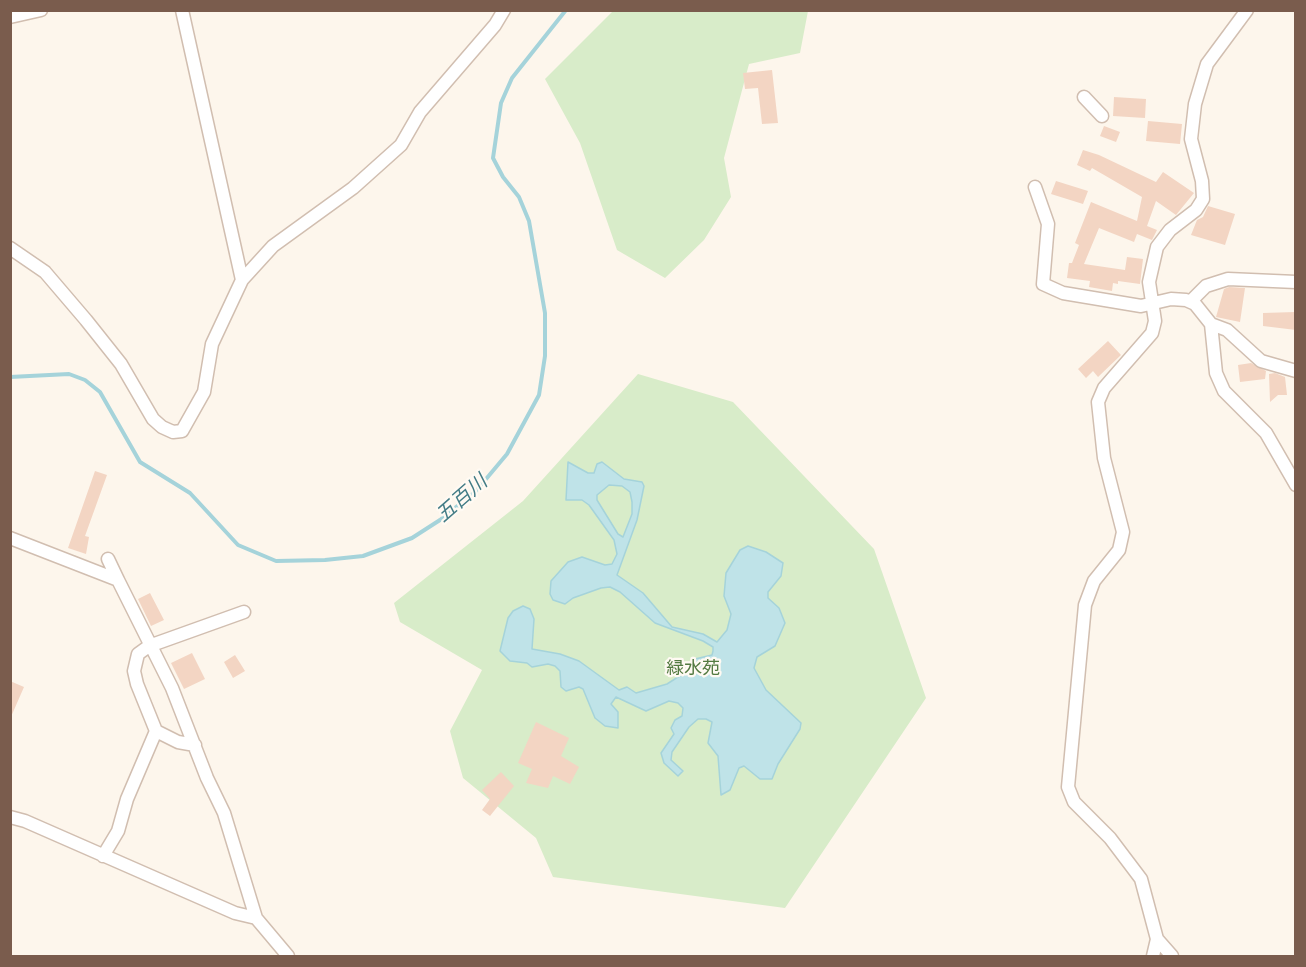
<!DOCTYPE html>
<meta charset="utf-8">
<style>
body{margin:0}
#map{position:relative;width:1306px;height:967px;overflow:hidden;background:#fdf6ec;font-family:"Noto Sans",sans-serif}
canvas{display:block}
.frame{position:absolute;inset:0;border:12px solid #7a5c4d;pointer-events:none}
</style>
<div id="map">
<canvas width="1306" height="967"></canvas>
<div class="frame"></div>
</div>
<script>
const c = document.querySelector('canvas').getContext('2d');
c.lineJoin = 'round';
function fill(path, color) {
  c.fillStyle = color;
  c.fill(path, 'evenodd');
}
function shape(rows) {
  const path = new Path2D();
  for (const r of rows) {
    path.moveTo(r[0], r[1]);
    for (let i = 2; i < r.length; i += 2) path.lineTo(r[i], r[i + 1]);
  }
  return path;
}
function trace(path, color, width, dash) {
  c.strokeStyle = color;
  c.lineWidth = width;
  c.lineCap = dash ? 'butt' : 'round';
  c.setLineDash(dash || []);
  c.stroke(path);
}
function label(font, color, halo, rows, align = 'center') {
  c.font = font + ' "Noto Sans","Noto Sans JP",sans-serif';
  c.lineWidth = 4.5;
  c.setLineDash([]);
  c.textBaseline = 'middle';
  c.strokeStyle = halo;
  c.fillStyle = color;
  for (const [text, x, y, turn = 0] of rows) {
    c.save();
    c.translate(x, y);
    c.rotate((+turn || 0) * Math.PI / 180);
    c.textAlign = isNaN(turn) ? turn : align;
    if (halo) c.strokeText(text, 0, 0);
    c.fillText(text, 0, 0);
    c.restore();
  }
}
fill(shape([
 [613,11,808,11,800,53,749,64,724,158,731,197,704,240,665,278,617,250,580,143,545,79],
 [638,374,733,402,874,549,926,698,785,908,553,877,536,838,463,778,450,731,482,670,400,622,394,603,523,501]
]), '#d8ecc9');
const water = shape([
 [568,462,588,473,594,473,597,464,602,462,624,479,642,482,644,486,637,520,617,575,643,593,672,627,703,634,717,642,727,630,731,614,724,596,726,573,740,550,748,546,766,552,783,563,781,576,768,592,768,598,779,608,785,623,775,646,757,657,754,668,766,690,801,723,800,729,778,764,772,779,760,779,744,766,739,768,730,790,721,795,718,756,708,743,712,722,706,719,698,719,689,727,672,752,671,760,683,771,678,776,664,763,661,753,674,734,671,728,675,720,682,716,683,708,678,703,669,701,646,711,616,697,611,704,618,712,618,728,605,726,595,718,583,689,579,687,566,691,561,687,560,671,555,666,548,664,532,667,527,663,510,661,500,651,508,618,513,611,523,606,530,609,534,619,532,649,560,654,579,661,619,690,627,687,636,693,667,684,689,670,695,659,712,655,713,651,713,647,703,641,655,623,620,592,610,587,601,588,573,598,565,604,553,600,550,594,551,581,568,562,582,557,605,565,612,564,617,554,614,540,589,505,582,500,566,500,568,462],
 [609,485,622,486,630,492,632,502,632,514,623,537,618,534,597,500,597,495,609,485]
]);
fill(water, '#bfe3e8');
trace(water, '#a5d3da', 1.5);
trace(shape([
 [10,377,69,374,85,380,100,392,140,462,190,493,238,545,276,561,325,560,363,556,412,538,440,520,476,491,507,454,539,395,545,356,545,313,529,221,519,197,503,177,493,158,501,103,512,78,566,10]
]), '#a5d3da', 4);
fill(shape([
 [772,70,778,123,762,124,758,88,745,89,743,73],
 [1114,97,1146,99,1145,118,1113,116],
 [1148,121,1182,124,1180,144,1146,141],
 [1104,126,1120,132,1116,142,1100,136],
 [1083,150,1099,155,1156,182,1163,172,1194,193,1176,215,1156,201,1147,226,1157,230,1152,240,1137,234,1134,242,1099,228,1084,264,1125,270,1127,257,1143,259,1140,284,1118,281,1118,284,1113,283,1112,291,1089,287,1090,281,1067,278,1069,263,1072,263,1079,245,1075,243,1091,202,1137,221,1142,197,1092,168,1090,171,1077,165],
 [1056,181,1088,191,1083,204,1051,194],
 [1208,206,1235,214,1225,245,1191,235,1197,220,1203,217],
 [1229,287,1245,288,1240,322,1216,317,1224,289],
 [1295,312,1296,330,1263,326,1263,313],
 [1108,341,1121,355,1098,377,1093,371,1086,378,1078,369],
 [1251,363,1266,371,1265,379,1240,382,1238,365],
 [1275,373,1285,377,1287,395,1278,395,1270,402,1269,374],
 [95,471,107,475,85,536,89,537,86,554,68,548],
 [150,593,164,620,151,626,138,599],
 [192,653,205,679,184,689,171,663],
 [235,655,245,671,233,678,224,662],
 [10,681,24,687,10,719],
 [536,722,569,738,561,756,579,767,570,784,553,776,548,788,526,783,532,769,518,763],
 [501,772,514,786,490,816,482,810,490,799,482,790]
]), '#f3d5c3');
const street = shape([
 [182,10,242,280],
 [10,17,41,10],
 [1084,97,1102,116],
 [1035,187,1048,224,1043,284,1063,293,1141,306,1171,299,1186,300,1195,304,1211,324,1216,373,1224,391,1266,433,1296,485],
 [10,248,45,272,86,320,121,364,153,419,162,427,173,432,182,431,204,392,212,344,242,280,273,246,353,188,401,145,420,112,495,25,504,10],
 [1191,301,1206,286,1228,279,1296,282],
 [1211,324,1227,330,1261,361,1296,371],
 [10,538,118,580,172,688,207,778,224,813,256,918,288,956],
 [108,559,118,580],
 [156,731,178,742,195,745],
 [10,817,25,821,235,913,256,918],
 [103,856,118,831,127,799,156,731,137,684,134,671,138,654,149,646,244,612],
 [1157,939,1172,956],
 [1153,956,1157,939,1141,879,1110,838,1074,802,1068,787,1085,605,1094,581,1119,550,1123,532,1104,458,1098,402,1104,388,1152,333,1155,321,1149,282,1157,247,1170,230,1196,210,1203,199,1202,181,1191,139,1195,104,1207,64,1247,10]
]);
trace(street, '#d1beb0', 15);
trace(street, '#fff', 12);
label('18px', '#537a41', '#fffaf3', [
 ["緑水苑",693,669]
]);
label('italic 20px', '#437c86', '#fffaf3', [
 ["五百川",462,499,-41]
]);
</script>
